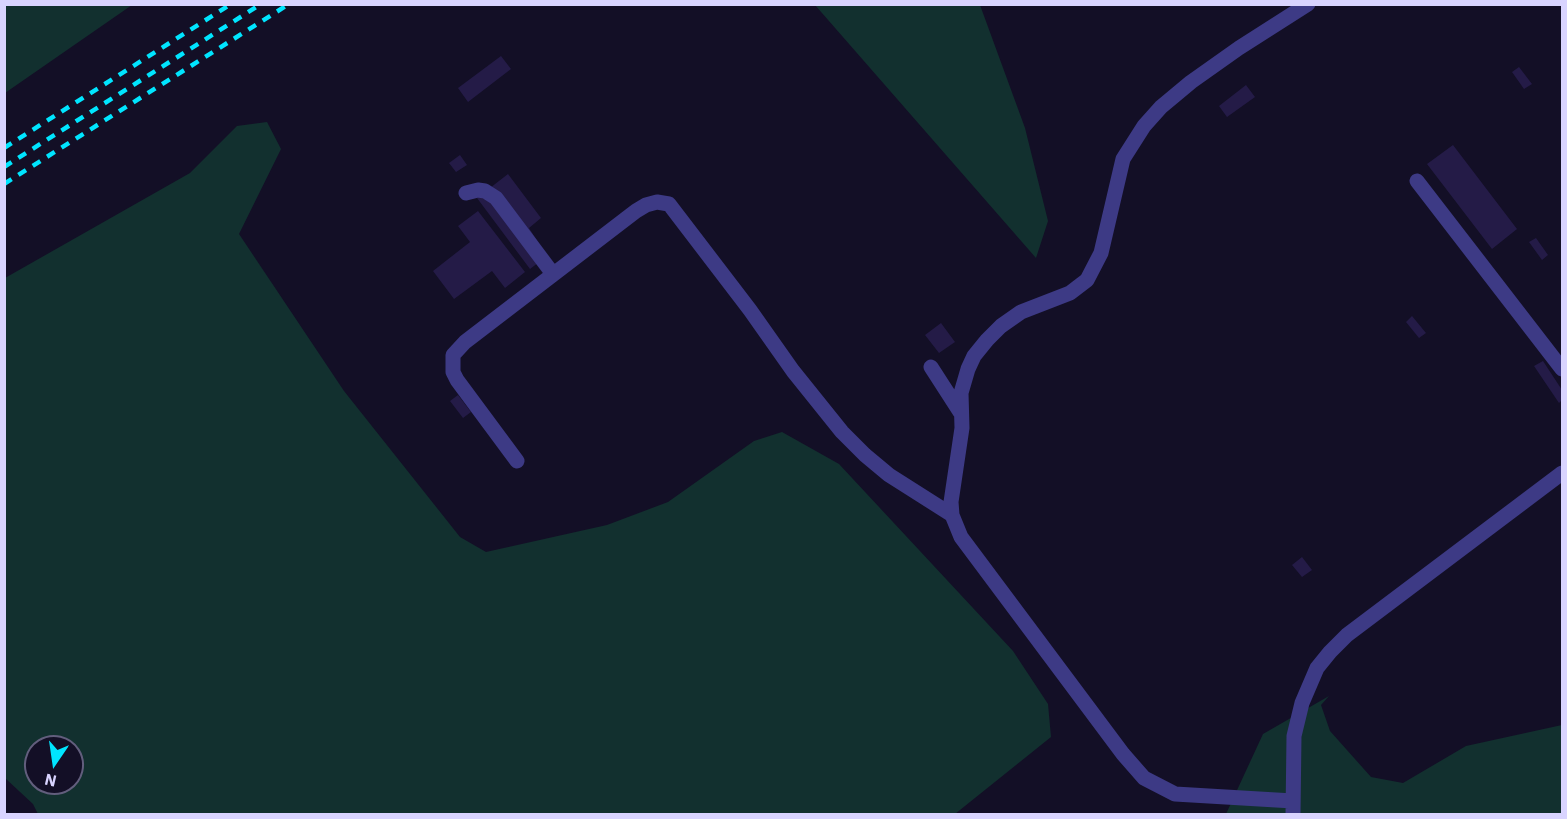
<!DOCTYPE html>
<style>
body{margin:0}
#map{position:relative;width:1567px;height:819px;overflow:hidden;background:#130f26;font-family:"IBM Plex Sans",sans-serif}
canvas{display:block}
.frame{position:absolute;inset:0;border:6px solid #d9d4ff;pointer-events:none}
.north{position:absolute;left:24px;top:735px;width:60px;height:60px;box-sizing:border-box;background:#130f26;border:2px solid #625e7d;border-radius:50%;rotate:193deg;font-size:16px;font-weight:700;line-height:24px;text-align:center;color:#d9d4ff}
.north::after{content:'';display:block;margin:auto;width:21px;height:27px;background:#00e5ff;clip-path:polygon(50% 0,100% 100%,50% 72%,0 100%)}
</style>
<div id="map">
<canvas width="1567" height="819"></canvas>
<div class="frame"></div>
<div class="north">N</div>
</div>
<script>
const c = document.querySelector('canvas').getContext('2d');
c.lineJoin = 'round';
function fill(path, color) {
  c.fillStyle = color;
  c.fill(path, 'evenodd');
}
function shape(rows) {
  const path = new Path2D();
  for (const r of rows) {
    path.moveTo(r[0], r[1]);
    for (let i = 2; i < r.length; i += 2) path.lineTo(r[i], r[i + 1]);
  }
  return path;
}
function trace(path, color, width, dash) {
  c.strokeStyle = color;
  c.lineWidth = width;
  c.lineCap = dash ? 'butt' : 'round';
  c.setLineDash(dash || []);
  c.stroke(path);
}
fill(shape([
 [5,4,132,4,132,5,5,93],
 [815,5,980,5,1025,128,1048,221,1036,258],
 [267,122,281,149,239,234,344,391,460,537,486,552,607,525,668,502,754,441,782,432,839,464,1013,651,1048,704,1051,737,955,814,38,814,33,804,5,778,5,278,190,173,237,126],
 [36,747,72,747,72,783,36,783],
 [1329,696,1321,705,1330,731,1371,777,1403,783,1466,746,1562,725,1562,814,1226,814,1263,734]
]), '#12302f');
fill(shape([
 [501,56,511,69,468,102,458,88],
 [1519,67,1532,84,1524,89,1512,72],
 [1246,85,1255,97,1227,117,1219,106],
 [1453,145,1517,229,1492,249,1427,164],
 [460,155,467,165,456,172,449,163],
 [508,174,541,218,529,228,547,256,530,269,477,198],
 [478,211,525,272,505,288,492,271,454,299,433,271,470,242,458,226],
 [1536,238,1548,255,1542,260,1529,242],
 [1412,316,1426,333,1419,338,1406,322],
 [941,323,955,342,939,353,925,335],
 [1543,361,1562,390,1562,400,1559,403,1534,366],
 [458,395,471,412,463,418,450,401],
 [1302,557,1312,570,1302,577,1292,565]
]), '#241b47');
trace(shape([
 [1417,181,1562,369],
 [466,193,478,190,485,191,496,198,553,274],
 [931,367,960,412],
 [517,461,457,380,453,372,453,355,465,342,636,211,646,205,657,202,669,204,750,310,793,371,842,432,865,455,889,475,952,515,961,537,1123,754,1144,778,1175,794,1293,801],
 [952,515,951,502,962,428,961,393,968,369,974,356,987,340,1001,326,1021,312,1070,293,1087,280,1101,253,1123,159,1144,126,1161,107,1191,82,1239,48,1308,4],
 [1293,814,1294,736,1302,703,1317,668,1330,652,1347,635,1562,473]
]), '#3d3a85', 15);
trace(shape([
 [4,148,231,4],
 [4,167,261,4],
 [4,184,289,4]
]), '#00e5ff', 4.5, [9, 8]);
</script>
